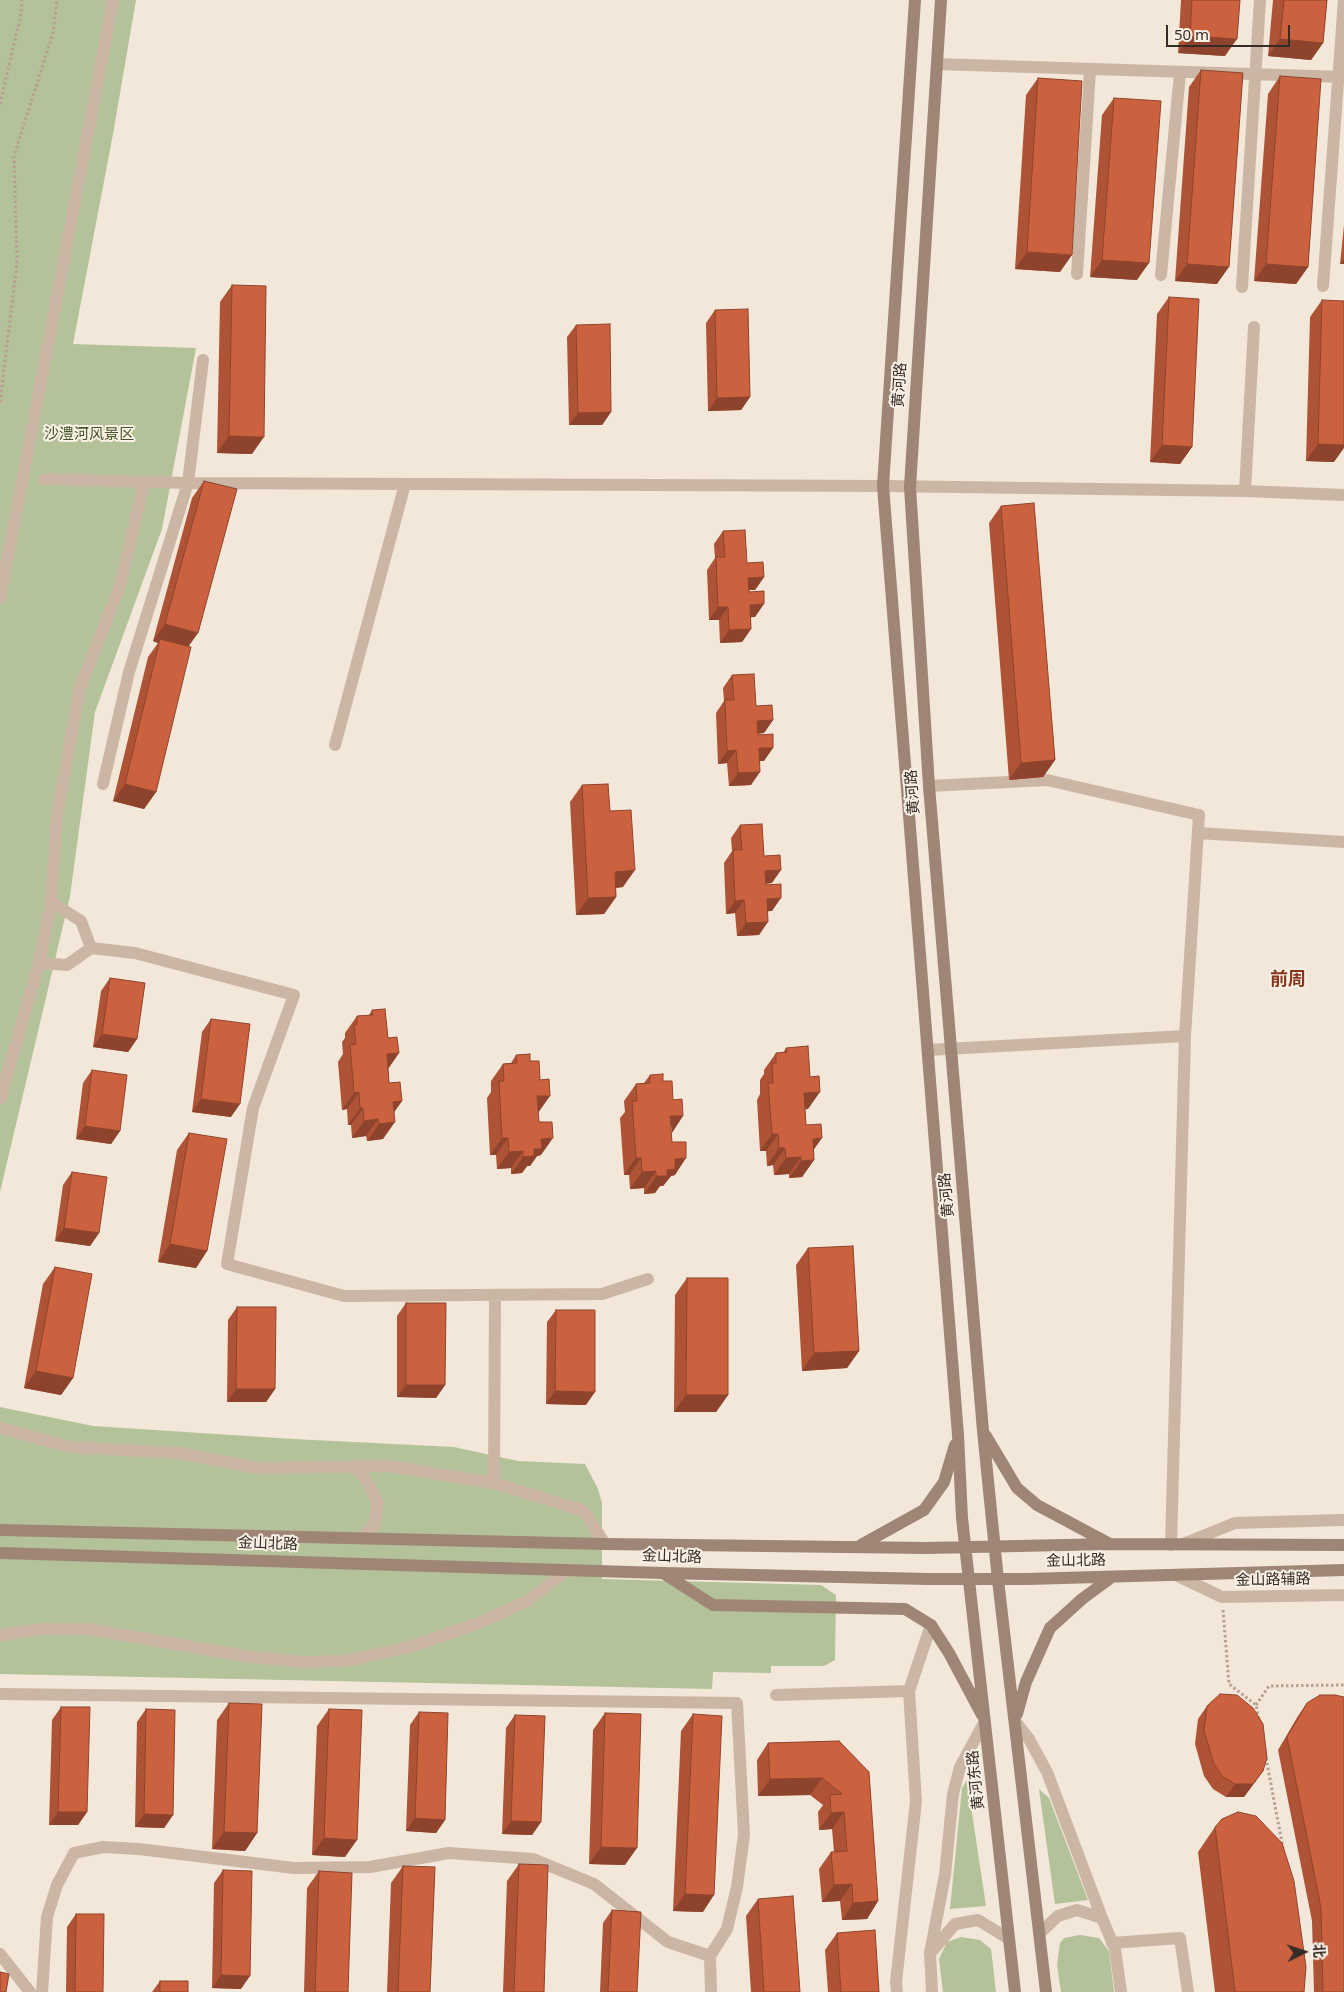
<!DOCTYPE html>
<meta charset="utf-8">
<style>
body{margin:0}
#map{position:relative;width:1344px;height:1992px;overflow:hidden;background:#f2e7d9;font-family:"Noto Sans","Noto Sans SC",sans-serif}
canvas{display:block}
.north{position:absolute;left:1279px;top:1927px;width:50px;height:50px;-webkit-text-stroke:4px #faf1e6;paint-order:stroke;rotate:86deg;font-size:14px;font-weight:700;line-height:20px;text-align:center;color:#362b26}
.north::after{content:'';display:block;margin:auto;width:18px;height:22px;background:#362b26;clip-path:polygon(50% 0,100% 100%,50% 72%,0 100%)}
.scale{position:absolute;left:1166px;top:25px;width:124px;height:22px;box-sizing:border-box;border:2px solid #362b26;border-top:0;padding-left:6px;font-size:15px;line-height:18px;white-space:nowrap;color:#362b26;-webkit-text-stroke:4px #faf1e6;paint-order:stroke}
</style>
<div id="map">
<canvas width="1344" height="1992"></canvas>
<div class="north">北</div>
<div class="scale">50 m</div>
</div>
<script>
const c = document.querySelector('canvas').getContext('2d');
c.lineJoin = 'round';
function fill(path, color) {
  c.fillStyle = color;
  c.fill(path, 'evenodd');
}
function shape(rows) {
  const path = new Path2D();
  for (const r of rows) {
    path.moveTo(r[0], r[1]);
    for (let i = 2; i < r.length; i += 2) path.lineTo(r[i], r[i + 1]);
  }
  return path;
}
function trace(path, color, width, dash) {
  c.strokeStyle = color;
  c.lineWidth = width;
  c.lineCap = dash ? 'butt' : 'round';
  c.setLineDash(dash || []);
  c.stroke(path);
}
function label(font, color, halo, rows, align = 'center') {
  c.font = font + ' "Noto Sans","Noto Sans SC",sans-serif';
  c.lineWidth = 4;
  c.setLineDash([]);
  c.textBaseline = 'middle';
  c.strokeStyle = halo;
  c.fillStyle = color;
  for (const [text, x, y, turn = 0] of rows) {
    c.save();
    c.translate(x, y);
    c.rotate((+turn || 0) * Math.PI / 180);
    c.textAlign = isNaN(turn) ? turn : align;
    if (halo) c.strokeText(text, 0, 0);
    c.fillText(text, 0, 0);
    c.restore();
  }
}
fill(shape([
 [0,0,136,0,113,134,73,344,196,348,162,529,95,712,70,896,0,1192],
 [0,1407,93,1426,293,1439,454,1447,518,1461,585,1464,598,1489,602,1503,602,1579,821,1585,836,1595,835,1660,824,1666,771,1666,771,1673,713,1672,712,1689,0,1674],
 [967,1780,986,1906,950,1909,962,1788],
 [1039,1789,1049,1798,1088,1900,1055,1904],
 [1080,1935,1099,1938,1109,1951,1114,1992,1061,1992,1057,1965,1060,1943,1064,1938],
 [961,1937,980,1940,991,1949,996,1992,943,1992,939,1959,947,1942]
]), '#b4c299');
trace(shape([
 [0,104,21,14,22,0],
 [0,402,17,263,14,156,53,33,57,0],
 [1223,1610,1229,1684,1256,1705,1259,1720],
 [1256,1705,1269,1686,1344,1685],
 [1266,1758,1283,1848]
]), '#b7a08f', 3, [2.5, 2.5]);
trace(shape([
 [937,64,1344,77],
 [1077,274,1090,71],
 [1161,275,1180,73],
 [1323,286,1344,0],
 [1242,287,1260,0],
 [44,479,188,483,883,486,1245,491,1344,495],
 [1245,491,1254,327],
 [0,598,113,0],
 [335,745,405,484],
 [103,784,129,672,188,483,203,360],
 [929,786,1047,780,1199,815,1185,1036,1171,1545],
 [1198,833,1344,842],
 [51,902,81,921,91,948],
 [39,963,67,965,91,948,135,953,294,995,253,1108,227,1264,344,1296,602,1294,648,1279],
 [928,1050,1185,1036],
 [0,1099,39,963,51,902,57,815,80,688,120,586,144,483],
 [0,1428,70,1447,179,1453,258,1468,389,1466,494,1483,584,1511,605,1544],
 [355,1466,370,1486,378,1503,374,1526,362,1537],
 [494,1483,495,1296],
 [1183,1544,1235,1523,1344,1520],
 [1178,1576,1222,1597,1344,1595],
 [0,1635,44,1629,89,1629,245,1656,303,1662,345,1661,410,1647,476,1624,527,1601,569,1569],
 [0,1694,737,1703,744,1835,737,1887,727,1929,710,1956,711,1992],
 [776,1695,909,1691],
 [1015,1721,1029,1739,1047,1772,1102,1918],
 [1039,1934,1058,1916,1077,1910,1102,1918,1115,1949,1121,1992],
 [1112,1943,1180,1938,1188,1992],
 [932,1951,955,1924,978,1920,1009,1939],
 [0,1954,30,1992],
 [42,1992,47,1917,57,1885,74,1853,103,1847,139,1849,294,1868,370,1867,449,1853,533,1859,594,1884,668,1942,710,1956],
 [897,1992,896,1982,916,1801,909,1691,931,1625],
 [932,1992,930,1953,945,1875,953,1794,960,1767,985,1721]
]), '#cbb6a5', 12);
trace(shape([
 [915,0,883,486,958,1435,962,1518,1015,1992],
 [941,0,910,487,929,786,983,1431,998,1580,1046,1992],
 [986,1436,1017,1488,1037,1505,1110,1544],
 [0,1530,605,1544,926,1548,1110,1544,1344,1545],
 [861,1545,924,1510,944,1482,955,1445],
 [0,1553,663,1573,928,1579,1027,1579,1344,1570],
 [663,1573,713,1605,905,1609,931,1625,949,1653,982,1715],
 [1017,1714,1026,1682,1050,1628,1082,1599,1112,1577]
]), '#9f8576', 12);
fill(shape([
 [1181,0,1240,0,1225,56,1178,53],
 [1273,0,1327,0,1323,43,1311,60,1268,56],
 [1201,70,1217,284,1175,281,1189,87],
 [1280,76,1308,267,1296,284,1254,281,1268,94],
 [1038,78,1060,272,1015,269,1026,95],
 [1114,98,1137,280,1090,277,1102,115],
 [1344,225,1344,264,1340,264],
 [232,285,252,454,217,453,220,302],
 [1169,297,1192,447,1180,464,1150,462,1157,314],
 [1322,300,1334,462,1306,461,1310,317],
 [715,310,750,397,741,410,708,411,706,323],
 [576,325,611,412,602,425,569,425,567,337],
 [204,481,188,646,156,792,144,809,113,801,148,657,158,643,153,641,192,498],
 [1001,506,1055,760,1043,777,1009,780,989,523],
 [723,531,747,563,764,577,755,590,749,590,755,617,751,617,751,629,742,642,720,643,719,620,709,620,707,570,715,558,714,544],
 [732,675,756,706,773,720,764,733,758,734,764,761,760,761,751,785,729,786,727,763,718,764,716,713,724,701,723,688],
 [582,785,610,811,623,887,616,888,616,897,604,914,576,915,570,802],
 [740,825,764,856,772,883,766,884,772,911,768,911,759,935,737,936,735,913,726,914,724,863,732,851,731,838],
 [110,978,137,1039,128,1052,93,1047,101,991],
 [372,1010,388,1038,399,1053,388,1069,389,1083,402,1101,394,1112,383,1139,367,1141,366,1136,352,1138,351,1125,348,1125,347,1109,342,1110,338,1062,343,1054,342,1042,345,1038,345,1033,357,1016,369,1015],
 [211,1019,231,1117,192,1112,202,1032],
 [786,1048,808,1109,805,1109,806,1125,814,1151,814,1160,802,1177,789,1178,789,1174,774,1175,773,1165,767,1166,766,1151,760,1151,757,1100,760,1094,760,1080,764,1074,764,1070,776,1053,783,1053],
 [516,1055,530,1061,538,1113,541,1155,537,1156,530,1166,527,1166,522,1173,511,1174,511,1168,497,1169,496,1155,490,1155,487,1098,491,1092,491,1081,503,1064,511,1063],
 [92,1070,120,1131,111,1144,76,1139,83,1083],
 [650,1075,663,1081,671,1133,675,1175,671,1176,663,1186,660,1186,655,1193,644,1194,644,1188,630,1189,629,1175,624,1175,620,1118,625,1112,624,1101,636,1084,644,1083],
 [189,1133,207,1251,196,1268,158,1262,177,1150],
 [72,1172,99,1233,90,1246,55,1241,63,1185],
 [808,1248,859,1351,847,1368,802,1371,796,1265],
 [55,1267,73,1378,61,1395,24,1388,43,1284],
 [687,1278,728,1395,716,1412,674,1412,675,1295],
 [406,1303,445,1385,436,1398,397,1397,397,1316],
 [237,1307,275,1389,266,1402,227,1402,228,1320],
 [556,1310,586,1405,546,1404,547,1322],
 [229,1703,257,1833,245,1851,212,1849,217,1720],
 [1307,1703,1344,1992,1314,1992,1312,1921,1278,1750,1298,1716],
 [1207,1706,1263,1771,1244,1797,1226,1797,1213,1789,1204,1776,1195,1744,1198,1719],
 [61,1707,87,1812,78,1825,49,1825,52,1720],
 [146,1709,173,1815,164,1828,135,1827,137,1722],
 [329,1709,345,1857,312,1855,317,1726],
 [419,1712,445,1820,436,1833,406,1831,410,1725],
 [605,1713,625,1865,589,1864,593,1730],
 [693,1714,703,1912,673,1911,681,1731],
 [515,1715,541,1822,532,1835,502,1834,506,1728],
 [839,1741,878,1901,867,1919,842,1920,840,1901,822,1902,819,1869,831,1852,834,1852,832,1829,819,1830,818,1812,823,1805,810,1795,758,1796,757,1760,768,1743],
 [1215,1827,1304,1992,1215,1992,1198,1852],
 [519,1864,544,1992,503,1992,507,1881],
 [403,1866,430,1992,387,1992,391,1883],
 [223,1870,241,1989,212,1988,214,1883],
 [319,1871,348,1992,304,1992,307,1888],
 [758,1899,800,1992,751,1992,746,1916],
 [612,1910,637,1992,600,1992,603,1923],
 [76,1914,103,1992,66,1992,67,1927],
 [837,1933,879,1992,828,1992,825,1950],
 [160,1981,188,1992,152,1992]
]), '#af5336');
fill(shape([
 [1190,36,1237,39,1225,56,1178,53],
 [1280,39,1323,43,1311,60,1268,56],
 [1027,252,1072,255,1060,272,1015,269],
 [1344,259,1344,264,1340,264],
 [1102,260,1149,263,1137,280,1090,277],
 [1187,264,1229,267,1217,284,1175,281],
 [1266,264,1308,267,1296,284,1254,281],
 [750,397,741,410,708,411,717,398],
 [611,412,602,425,569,425,578,413],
 [229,436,264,437,252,454,217,453],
 [1318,444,1344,445,1344,448,1334,462,1306,461],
 [1162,445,1192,447,1180,464,1150,462],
 [764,577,755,590,739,590,748,578],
 [764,604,755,617,741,618,750,605],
 [718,607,728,607,719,620,709,620],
 [165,624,198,633,186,650,160,639,158,643,153,641],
 [751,629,742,642,720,643,729,630],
 [773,720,764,733,748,734,757,721],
 [759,748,773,748,764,761,750,761],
 [736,750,727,763,718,764,727,751],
 [1055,760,1043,777,1009,780,1021,763],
 [760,772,751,785,729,786,738,773],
 [125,784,156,792,144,809,113,801],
 [635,870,623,887,603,889,615,872],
 [781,870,772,883,756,884,765,871],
 [616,897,604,914,576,915,588,898],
 [781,898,772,911,758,912,767,899],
 [744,900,735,913,726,914,735,901],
 [768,922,759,935,737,936,746,923],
 [102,1034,137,1039,128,1052,93,1047],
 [399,1053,387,1070,387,1054],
 [359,1092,347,1109,342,1110,354,1093],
 [820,1092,808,1109,792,1110,804,1093],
 [537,1096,550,1096,538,1113],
 [201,1099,240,1104,231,1117,192,1112],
 [402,1101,390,1118,393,1102],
 [360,1108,363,1108,351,1125,348,1125],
 [670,1116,683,1116,672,1133],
 [378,1119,366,1136,352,1138,364,1121],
 [395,1122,383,1139,367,1141,379,1124],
 [85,1126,120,1131,111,1144,76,1139],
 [772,1134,778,1134,766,1151,760,1151],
 [502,1138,508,1138,496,1155,490,1155],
 [553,1138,541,1155,537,1156,530,1166,527,1166,522,1173,511,1174,523,1157,541,1139],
 [822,1138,810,1155,813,1139],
 [779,1148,785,1148,773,1165,767,1166],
 [523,1151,511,1168,497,1169,509,1152],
 [801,1157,789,1174,774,1175,786,1158],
 [636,1158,641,1158,629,1175,624,1175],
 [686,1158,675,1175,671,1176,663,1186,660,1186,655,1193,644,1194,656,1176,675,1159],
 [814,1160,802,1177,789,1178,801,1161],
 [656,1171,644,1188,630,1189,642,1172],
 [64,1228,99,1233,90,1246,55,1241],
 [170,1244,207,1251,196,1268,158,1262],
 [859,1351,847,1368,802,1371,814,1353],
 [36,1371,73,1378,61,1395,24,1388],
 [406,1385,445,1385,436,1398,397,1397],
 [236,1389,275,1389,266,1402,227,1402],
 [555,1391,595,1392,586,1405,546,1404],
 [686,1395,728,1395,716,1412,674,1412],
 [1263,1771,1244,1797,1226,1797,1235,1784],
 [822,1778,810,1795,758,1796,770,1779],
 [58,1812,87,1812,78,1825,49,1825],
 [844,1812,832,1829,819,1830,831,1813],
 [144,1814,173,1815,164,1828,135,1827],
 [415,1818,445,1820,436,1833,406,1831],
 [511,1821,541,1822,532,1835,502,1834],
 [224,1832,257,1833,245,1851,212,1849],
 [324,1838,357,1840,345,1857,312,1855],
 [601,1847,637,1848,625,1865,589,1864],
 [852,1884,840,1901,822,1902,834,1885],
 [685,1894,714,1895,703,1912,673,1911],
 [878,1901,867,1919,842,1920,853,1903],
 [221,1975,250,1976,241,1989,212,1988]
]), '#8e442c');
const building = shape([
 [1192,0,1240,0,1237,39,1190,36,1192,0],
 [1284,0,1327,0,1323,43,1280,39,1284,0],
 [1201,70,1243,73,1229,267,1187,264,1201,70],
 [1280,76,1321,79,1308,267,1266,264,1280,76],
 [1038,78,1082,81,1072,255,1027,252,1038,78],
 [1114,98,1161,101,1149,263,1102,260,1114,98],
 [232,285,266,286,264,437,229,436,232,285],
 [1169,297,1199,299,1192,447,1162,445,1169,297],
 [1322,300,1344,301,1344,445,1318,444,1322,300],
 [748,309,750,397,717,398,715,310,748,309],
 [610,324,611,412,578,413,576,325,610,324],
 [204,481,237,489,198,633,165,624,204,481],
 [1034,503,1055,760,1021,763,1001,506,1034,503],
 [745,530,747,563,763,562,764,577,748,578,749,592,764,591,764,604,750,605,751,629,729,630,728,607,718,607,716,557,725,557,723,531,745,530],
 [160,639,191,647,156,792,125,784,160,639],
 [754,674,756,706,772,705,773,720,757,721,758,735,773,734,773,748,759,748,760,772,738,773,736,750,727,751,725,700,734,700,732,675,754,674],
 [608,784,610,811,631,810,635,870,615,872,616,897,588,898,582,785,608,784],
 [762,824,764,856,780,855,781,870,765,871,766,885,781,884,781,898,767,899,768,922,746,923,744,900,735,901,733,850,742,850,740,825,762,824],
 [110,978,145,983,137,1039,102,1034,110,978],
 [385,1009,388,1038,397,1037,399,1053,387,1054,389,1083,400,1082,402,1101,393,1102,395,1122,379,1124,378,1119,364,1121,363,1108,360,1108,359,1092,354,1093,350,1045,356,1044,354,1025,357,1025,357,1016,373,1015,372,1010,385,1009],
 [211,1019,250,1024,240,1104,201,1099,211,1019],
 [808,1046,810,1077,819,1076,820,1092,804,1093,806,1125,821,1124,822,1138,813,1139,814,1160,801,1161,801,1157,786,1158,785,1148,779,1148,778,1134,772,1134,768,1083,773,1083,772,1063,776,1063,776,1053,787,1052,786,1048,808,1046],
 [530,1054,530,1061,539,1061,540,1080,549,1079,550,1096,537,1096,539,1122,552,1122,553,1138,541,1139,542,1149,534,1149,534,1156,523,1157,523,1151,509,1152,508,1138,502,1138,499,1081,504,1081,503,1064,517,1063,516,1055,530,1054],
 [92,1070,127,1075,120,1131,85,1126,92,1070],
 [663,1074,663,1081,672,1081,673,1100,682,1099,683,1116,670,1116,672,1142,686,1142,686,1158,675,1159,675,1169,667,1170,667,1176,656,1176,656,1171,642,1172,641,1158,636,1158,632,1101,637,1101,636,1084,650,1083,650,1075,663,1074],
 [189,1133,227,1139,207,1251,170,1244,189,1133],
 [72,1172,107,1177,99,1233,64,1228,72,1172],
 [853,1246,859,1351,814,1353,808,1248,853,1246],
 [55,1267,92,1274,73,1378,36,1371,55,1267],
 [687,1278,728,1278,728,1395,686,1395,687,1278],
 [406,1303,446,1303,445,1385,406,1385,406,1303],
 [237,1307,276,1307,275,1389,236,1389,237,1307],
 [556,1310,595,1310,595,1392,555,1391,556,1310],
 [1220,1694,1237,1695,1253,1708,1263,1724,1267,1758,1263,1771,1253,1784,1235,1784,1222,1776,1214,1764,1204,1731,1207,1706,1220,1694],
 [1320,1695,1335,1695,1344,1697,1344,1992,1323,1992,1321,1908,1287,1737,1307,1703,1320,1695],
 [229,1703,262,1704,257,1833,224,1832,229,1703],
 [61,1707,90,1707,87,1812,58,1812,61,1707],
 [146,1709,175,1710,173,1815,144,1814,146,1709],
 [329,1709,362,1710,357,1840,324,1838,329,1709],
 [419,1712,448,1713,445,1820,415,1818,419,1712],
 [605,1713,641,1714,637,1848,601,1847,605,1713],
 [693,1714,722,1716,714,1895,685,1894,693,1714],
 [515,1715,545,1716,541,1822,511,1821,515,1715],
 [839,1741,869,1772,878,1901,853,1903,852,1884,834,1885,831,1852,847,1851,844,1812,831,1813,830,1795,842,1794,822,1778,770,1779,768,1743,839,1741],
 [1238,1812,1256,1816,1282,1843,1294,1881,1306,1967,1304,1992,1235,1992,1215,1827,1222,1819,1238,1812],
 [519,1864,548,1865,544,1992,514,1992,519,1864],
 [403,1866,435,1867,430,1992,398,1992,403,1866],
 [223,1870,252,1871,250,1976,221,1975,223,1870],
 [319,1871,352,1873,348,1992,315,1992,319,1871],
 [793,1896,800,1992,764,1992,758,1899,793,1896],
 [612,1910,641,1912,637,1992,608,1992,612,1910],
 [76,1914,104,1914,103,1992,75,1992,76,1914],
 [875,1930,879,1992,841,1992,837,1933,875,1930],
 [0,1972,9,1974,6,1992,0,1992,0,1972],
 [160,1981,188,1981,188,1992,160,1992,160,1981]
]);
fill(building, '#cb613f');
trace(building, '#8e442c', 1);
label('15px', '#362b26', '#faf1e6', [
 ["黄河路",900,385,-86],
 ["黄河路",913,792,-94],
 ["黄河路",947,1195,-95],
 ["金山北路",268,1544,2],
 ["金山北路",672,1557,2],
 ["金山北路",1076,1561,-1],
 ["金山路辅路",1273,1580,-1],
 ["黄河东路",976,1780,-96]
]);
label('15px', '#455529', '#faf1e6', [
 ["沙澧河风景区",89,435]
]);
label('bold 18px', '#89361c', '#faf1e6', [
 ["前周",1288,980]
]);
</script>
